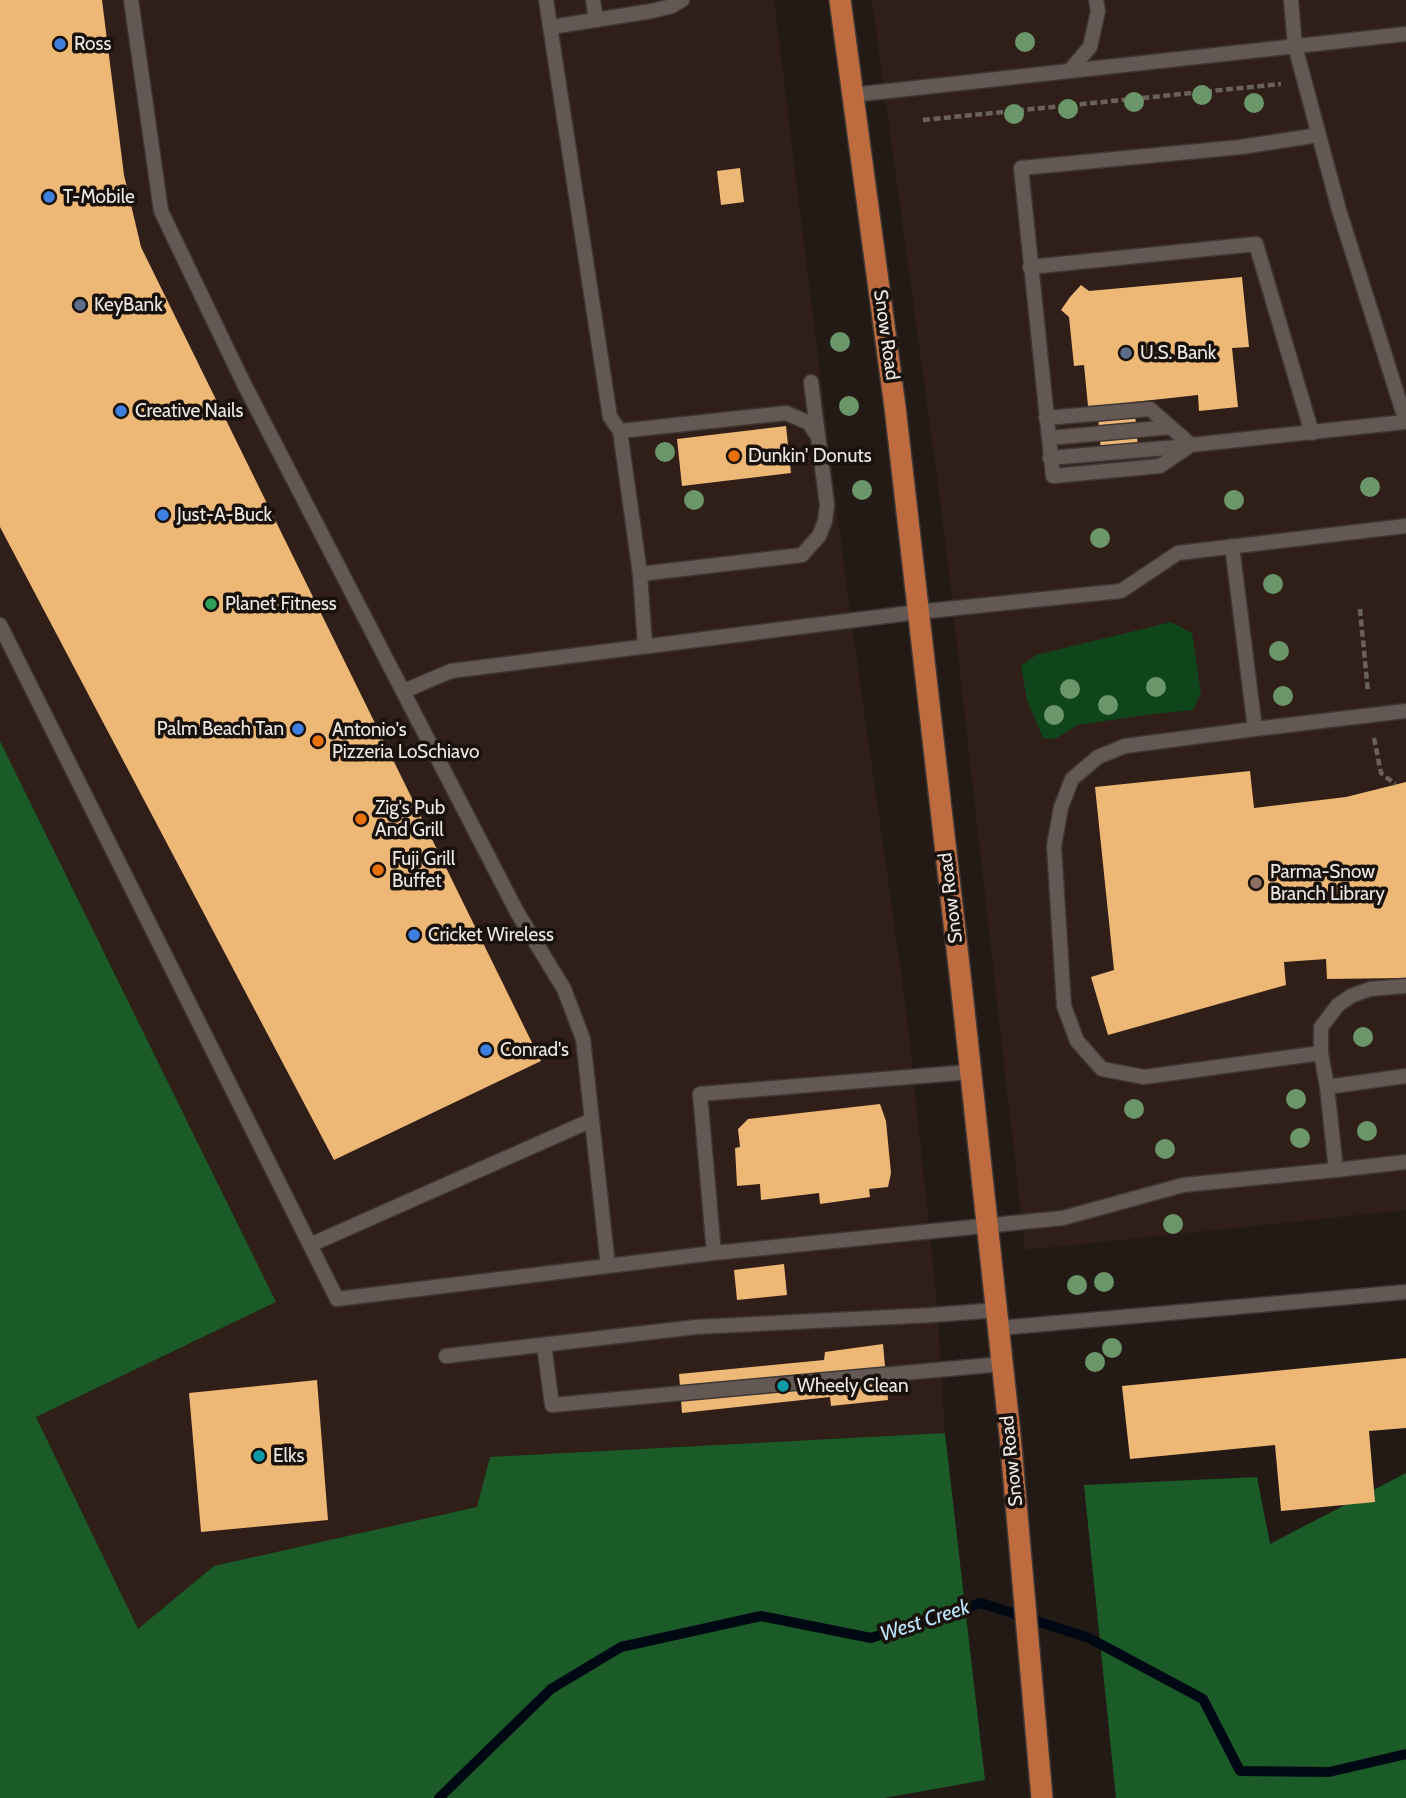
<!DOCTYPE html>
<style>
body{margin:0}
canvas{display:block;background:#231a15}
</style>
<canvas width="1406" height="1798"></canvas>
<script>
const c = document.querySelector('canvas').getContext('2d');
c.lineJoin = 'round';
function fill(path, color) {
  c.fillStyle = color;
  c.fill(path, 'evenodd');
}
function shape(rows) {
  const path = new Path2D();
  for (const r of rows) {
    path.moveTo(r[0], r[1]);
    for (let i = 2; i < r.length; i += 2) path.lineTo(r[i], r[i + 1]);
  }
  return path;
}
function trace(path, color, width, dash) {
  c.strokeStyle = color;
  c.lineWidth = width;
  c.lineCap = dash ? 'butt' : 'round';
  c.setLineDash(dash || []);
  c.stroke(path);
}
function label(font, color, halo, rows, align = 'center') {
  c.font = font + ' Cabin,sans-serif';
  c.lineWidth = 7;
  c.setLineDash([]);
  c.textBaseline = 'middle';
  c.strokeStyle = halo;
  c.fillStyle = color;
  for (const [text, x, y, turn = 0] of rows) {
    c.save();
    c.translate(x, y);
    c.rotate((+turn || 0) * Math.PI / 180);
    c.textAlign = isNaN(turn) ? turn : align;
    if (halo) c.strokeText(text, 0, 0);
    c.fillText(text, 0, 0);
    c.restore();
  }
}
fill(shape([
 [0,0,774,0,847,590,906,1008,937,1302,947,1470,138,1630,36,1417,276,1302,0,741],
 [872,0,1406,0,1406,1210,1025,1250,942,513]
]), '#301e19');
fill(shape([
 [1171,622,1192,633,1201,693,1193,710,1146,715,1078,725,1055,739,1043,738,1027,700,1021,666,1036,655]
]), '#10441b');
fill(shape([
 [0,741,276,1302,36,1417,138,1629,214,1566,477,1507,490,1457,945,1433,985,1780,884,1798,0,1798],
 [1406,1473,1406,1798,1116,1798,1084,1485,1257,1477,1270,1544]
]), '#1b5b27');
trace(shape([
 [439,1798,551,1689,621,1647,761,1616,871,1638,981,1603,1089,1638,1203,1699,1240,1771,1329,1772,1406,1754]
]), '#000814', 10);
fill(shape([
 [0,0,102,0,124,175,141,247,541,1061,334,1160,0,527],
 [740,168,744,202,721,205,717,171],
 [1242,277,1249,347,1232,348,1238,407,1199,411,1198,395,1134,402,1138,448,1101,452,1097,406,1088,406,1084,365,1074,366,1069,317,1061,310,1070,297,1081,285,1089,291],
 [786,426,791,473,682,486,677,439],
 [1250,771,1254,808,1346,797,1406,782,1406,978,1327,979,1326,959,1284,962,1286,985,1108,1035,1091,977,1114,970,1095,787],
 [880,1104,886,1121,891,1173,888,1187,869,1189,870,1197,820,1204,819,1193,761,1200,760,1184,737,1186,735,1148,740,1147,738,1129,748,1119],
 [784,1264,787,1295,737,1300,734,1270],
 [883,1344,888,1400,831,1406,830,1397,682,1413,679,1374,824,1360,825,1352],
 [1406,1358,1406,1428,1369,1431,1375,1502,1281,1511,1275,1445,1130,1459,1122,1386],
 [317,1380,328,1520,201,1532,189,1393]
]), '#edb775');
const lane = shape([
 [131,0,161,211,243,382,517,912,564,989,583,1039,608,1266],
 [546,0,610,417,620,431,640,574,645,646],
 [593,0,596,20],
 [1291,0,1295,46,1339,210,1406,422],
 [551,27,652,11,672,6,682,0],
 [1071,69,1090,47,1098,11,1096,0],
 [852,95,1406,34],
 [1319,135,1241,147,1021,168,1053,476,1160,466,1191,445,1405,422],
 [1030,267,1256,244,1312,433],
 [1046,418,1150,409,1191,445],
 [620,431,786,413,809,423,817,435],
 [1049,438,1171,427],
 [1050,458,1189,446],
 [1232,546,1255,729,1125,746,1098,757,1072,779,1061,807,1054,846,1064,1006,1077,1041,1102,1069,1144,1077,1321,1053],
 [640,574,802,555,810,546,819,536,825,521,827,505,811,382],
 [0,625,337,1299,714,1253],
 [404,691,451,671,918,612,1121,591,1178,553,1406,526],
 [1255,729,1406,711],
 [1406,986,1370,989,1351,996,1338,1005,1321,1027,1321,1053,1327,1087,1406,1076],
 [970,1072,700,1094,714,1253,1063,1218,1183,1185,1336,1170,1327,1087],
 [1336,1170,1406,1162],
 [310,1245,592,1120],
 [999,1328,1406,1292],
 [544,1345,552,1405,1002,1364],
 [446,1356,696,1327,932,1315,997,1310]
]);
const primary = shape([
 [840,0,895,407,963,1001,1010,1435,1042,1798]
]);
trace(lane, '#3e3734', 17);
trace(primary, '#3e3734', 24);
trace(shape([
 [923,120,1281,84],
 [1360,609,1368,692],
 [1374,738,1381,773,1395,784]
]), '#69615c', 4.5, [7, 3.5]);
trace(lane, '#635853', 14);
trace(primary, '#be6b3f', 21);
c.fillStyle = '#6a9669';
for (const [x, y] of [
 [1025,42],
 [1202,95],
 [1134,102],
 [1254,103],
 [1068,109],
 [1014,114],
 [840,342],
 [849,406],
 [665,452],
 [1370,487],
 [862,490],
 [694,500],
 [1234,500],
 [1100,538],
 [1273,584],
 [1279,651],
 [1156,687],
 [1070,689],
 [1283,696],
 [1108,705],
 [1054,715],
 [1363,1037],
 [1296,1099],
 [1134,1109],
 [1367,1131],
 [1300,1138],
 [1165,1149],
 [1173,1224],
 [1104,1282],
 [1077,1285],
 [1112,1348],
 [1095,1362]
]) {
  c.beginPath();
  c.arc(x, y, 10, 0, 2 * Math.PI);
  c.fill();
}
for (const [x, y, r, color] of [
 [60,44,7,"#3f7fe0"],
 [49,197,7,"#3f7fe0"],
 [80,305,7,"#5c6f8a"],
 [1126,353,7,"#5c6f8a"],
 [121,411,7,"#3f7fe0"],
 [734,456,7,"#e8710a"],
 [163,515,7,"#3f7fe0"],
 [211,604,7,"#2e9e5b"],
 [298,729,7,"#3f7fe0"],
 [318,741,7,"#e8710a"],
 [361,819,7,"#e8710a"],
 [378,870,7,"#e8710a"],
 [1256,883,7,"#8d6e63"],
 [414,935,7,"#3f7fe0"],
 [486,1050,7,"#3f7fe0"],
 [783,1386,7,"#0f9aa8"],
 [259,1456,7,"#0f9aa8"]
]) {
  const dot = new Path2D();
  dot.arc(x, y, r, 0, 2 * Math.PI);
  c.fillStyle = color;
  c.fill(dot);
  trace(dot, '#19110c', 2.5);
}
label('19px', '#eee8e4', '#19110c', [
 ["Ross",74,44],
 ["T-Mobile",63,197],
 ["KeyBank",94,305],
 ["U.S. Bank",1140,353],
 ["Creative Nails",135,411],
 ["Dunkin' Donuts",748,456],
 ["Just-A-Buck",177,515],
 ["Planet Fitness",225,604],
 ["Palm Beach Tan",284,729,"right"],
 ["Antonio's",332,730],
 ["Pizzeria LoSchiavo",332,752],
 ["Zig's Pub",375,808],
 ["And Grill",375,830],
 ["Fuji Grill",392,859],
 ["Buffet",392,881],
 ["Parma-Snow",1270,872],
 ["Branch Library",1270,894],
 ["Cricket Wireless",428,935],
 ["Conrad's",500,1050],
 ["Wheely Clean",797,1386],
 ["Elks",273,1456]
], 'left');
label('19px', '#eee8e4', '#19110c', [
 ["Snow Road",886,335,82],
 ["Snow Road",951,898,-97],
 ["Snow Road",1012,1461,-96]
]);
label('italic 21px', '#bce5fd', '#19110c', [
 ["West Creek",925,1621,-18]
]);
</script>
